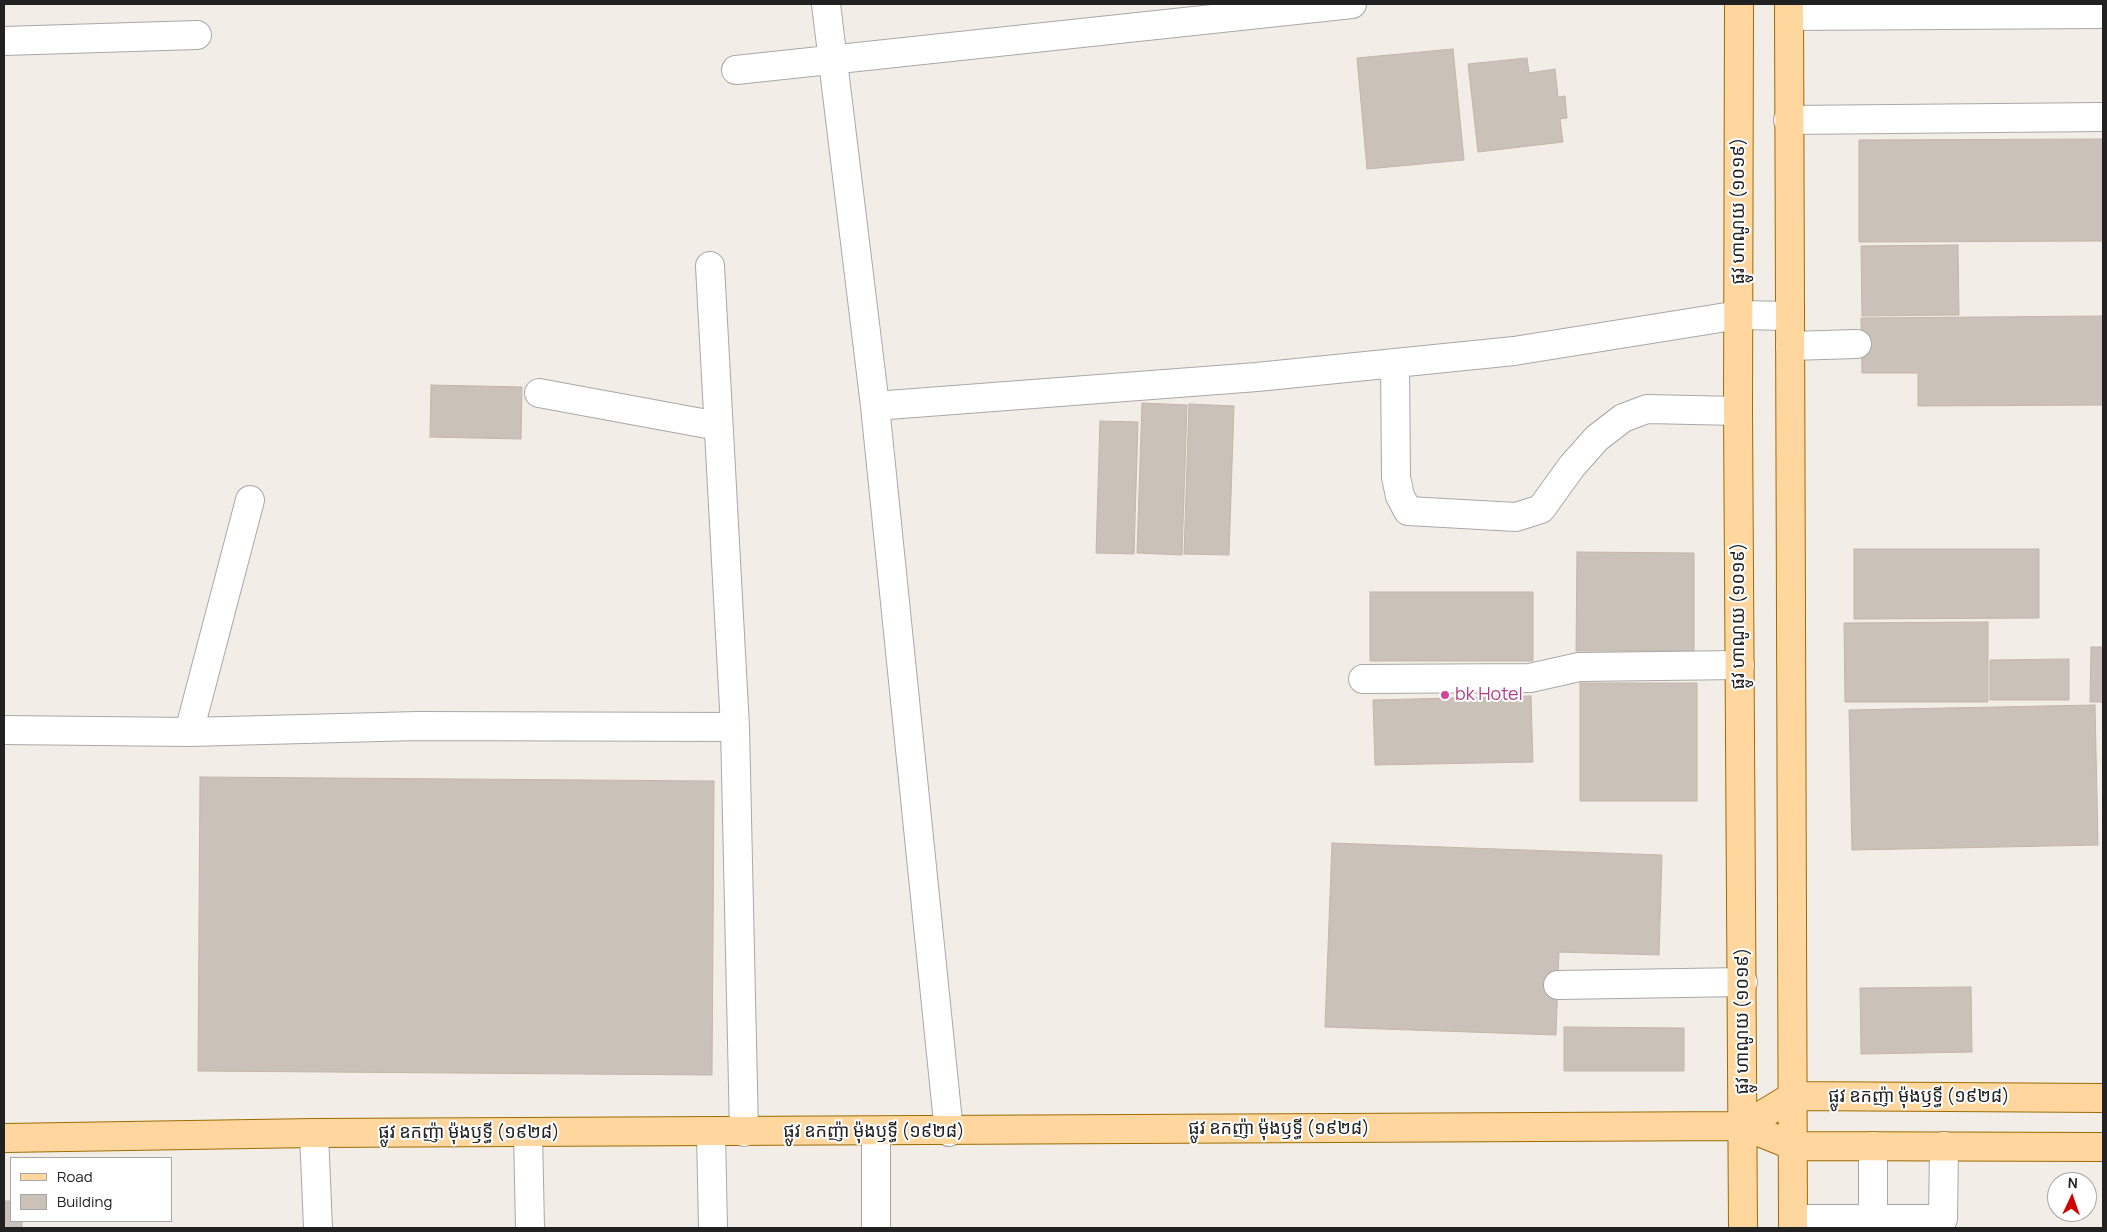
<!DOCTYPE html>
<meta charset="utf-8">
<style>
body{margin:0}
#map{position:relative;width:2107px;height:1232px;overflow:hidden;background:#f2eee7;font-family:Manrope,sans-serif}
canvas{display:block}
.frame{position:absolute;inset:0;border:5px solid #212121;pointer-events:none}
.legend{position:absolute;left:10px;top:1157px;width:162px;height:65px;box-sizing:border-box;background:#fff;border:1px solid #a6a6a6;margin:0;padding:6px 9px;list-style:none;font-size:15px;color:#212121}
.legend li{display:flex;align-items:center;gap:10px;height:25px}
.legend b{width:25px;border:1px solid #a6a6a6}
.north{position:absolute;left:2047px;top:1172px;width:50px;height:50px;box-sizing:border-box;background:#fff;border:1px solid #a6a6a6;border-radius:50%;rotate:3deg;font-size:14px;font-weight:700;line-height:20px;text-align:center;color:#212121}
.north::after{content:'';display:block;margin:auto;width:18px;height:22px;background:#d10300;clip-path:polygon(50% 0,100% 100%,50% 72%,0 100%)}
</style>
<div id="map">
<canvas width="2107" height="1232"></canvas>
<div class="frame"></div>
<ul class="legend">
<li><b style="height:6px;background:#ffd79e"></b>Road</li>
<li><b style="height:14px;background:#cac1b9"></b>Building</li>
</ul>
<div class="north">N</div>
</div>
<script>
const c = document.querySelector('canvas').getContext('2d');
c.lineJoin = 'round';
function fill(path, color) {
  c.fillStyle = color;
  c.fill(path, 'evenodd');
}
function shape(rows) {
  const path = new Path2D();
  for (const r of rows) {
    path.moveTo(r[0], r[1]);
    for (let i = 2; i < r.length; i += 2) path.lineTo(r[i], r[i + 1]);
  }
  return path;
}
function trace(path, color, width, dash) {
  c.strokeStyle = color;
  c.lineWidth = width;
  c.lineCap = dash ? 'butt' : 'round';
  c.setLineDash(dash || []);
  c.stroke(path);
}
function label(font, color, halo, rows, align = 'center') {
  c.font = font + ' Manrope,"Noto Sans Khmer",sans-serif';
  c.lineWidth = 4;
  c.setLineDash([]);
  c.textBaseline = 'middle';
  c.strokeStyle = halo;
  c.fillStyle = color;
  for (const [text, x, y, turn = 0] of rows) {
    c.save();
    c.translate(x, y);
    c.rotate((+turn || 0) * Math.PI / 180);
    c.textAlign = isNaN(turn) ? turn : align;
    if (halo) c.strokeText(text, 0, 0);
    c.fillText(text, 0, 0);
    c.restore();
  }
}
const building = shape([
 [1453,49,1464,160,1367,169,1357,58,1453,49],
 [1527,58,1529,73,1555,69,1558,97,1565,96,1567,118,1560,119,1563,142,1478,152,1468,64,1527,58],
 [2103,139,2103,241,1859,242,1859,140,2103,139],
 [1958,245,1959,315,1862,316,1861,246,1958,245],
 [2103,316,2103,405,1918,406,1918,373,1862,373,1861,318,2103,316],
 [431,385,522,387,521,439,430,437,431,385],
 [1142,403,1187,405,1182,555,1137,553,1142,403],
 [1189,404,1234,406,1229,555,1184,554,1189,404],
 [1100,421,1138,422,1134,554,1096,553,1100,421],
 [1854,549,2039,549,2039,618,1854,619,1854,549],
 [1577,552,1694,553,1694,651,1576,651,1577,552],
 [1370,592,1533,592,1533,661,1370,661,1370,592],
 [1988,622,1988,702,1845,702,1844,623,1988,622],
 [2091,647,2103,647,2103,702,2090,702,2091,647],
 [2069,659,2069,700,1990,700,1990,660,2069,659],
 [1580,683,1697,683,1697,801,1580,801,1580,683],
 [1531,696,1533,762,1375,765,1373,700,1531,696],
 [2095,705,2098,845,1852,850,1849,710,2095,705],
 [200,777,714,781,712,1075,198,1071,200,777],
 [1332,843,1662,855,1659,955,1559,952,1556,1035,1325,1027,1332,843],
 [1971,987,1972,1052,1861,1054,1860,988,1971,987],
 [1564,1027,1684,1028,1684,1071,1564,1071,1564,1027],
 [4,1201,11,1201,11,1221,22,1221,22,1228,4,1228,4,1201]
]);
fill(building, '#cac1b9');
trace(building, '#c5b5a8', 1);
const minor = shape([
 [826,4,875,406,949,1132],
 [1789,16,2103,14],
 [4,41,197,35],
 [736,70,1352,4],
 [1788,120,2103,117],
 [710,266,735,727,744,1132],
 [1790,346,1857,344],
 [1395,364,1396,477,1400,496,1408,511,1516,517,1541,509,1572,466,1597,438,1623,418,1647,409,1738,411],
 [539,393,718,426],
 [875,406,1257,377,1514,351,1739,315,1789,316],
 [1363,679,1530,678,1579,667,1740,665],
 [4,730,189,732,418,726,735,727],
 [189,732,250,500],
 [1558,985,1743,982],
 [876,1132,876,1228],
 [314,1133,318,1228],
 [528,1133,530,1228],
 [711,1133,713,1228],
 [1793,1219,1847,1219],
 [1873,1219,1873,1146],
 [1847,1228,1847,1219,1943,1219,1944,1146]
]);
const major = shape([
 [1739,4,1738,411,1743,1228],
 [1789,4,1793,1228],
 [1744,1126,1793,1096,2103,1098],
 [4,1138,314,1133,1744,1126,1794,1146,2103,1147]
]);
trace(minor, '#a8a8a8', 30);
trace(major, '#9d6c00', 30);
trace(minor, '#fff', 28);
trace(major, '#ffd79e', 28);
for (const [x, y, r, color] of [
 [1445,695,5,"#d1479c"]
]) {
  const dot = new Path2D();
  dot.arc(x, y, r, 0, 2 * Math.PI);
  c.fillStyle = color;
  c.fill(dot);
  trace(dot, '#fff', 2);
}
label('18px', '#212121', '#fff', [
 ["ផ្លូវ ហាណូយ (១០១៩)",1739,211,-90],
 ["ផ្លូវ ហាណូយ (១០១៩)",1739,616,-90],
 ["ផ្លូវ ហាណូយ (១០១៩)",1743,1021,-90],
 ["ផ្លូវ ឧកញ៉ា ម៉ុងឫទ្ធី (១៩២៨)",1919,1097],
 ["ផ្លូវ ឧកញ៉ា ម៉ុងឫទ្ធី (១៩២៨)",1279,1129],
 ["ផ្លូវ ឧកញ៉ា ម៉ុងឫទ្ធី (១៩២៨)",874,1132],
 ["ផ្លូវ ឧកញ៉ា ម៉ុងឫទ្ធី (១៩២៨)",469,1133]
]);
label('18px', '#b23c85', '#fff', [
 ["bk Hotel",1455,695]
], 'left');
</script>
